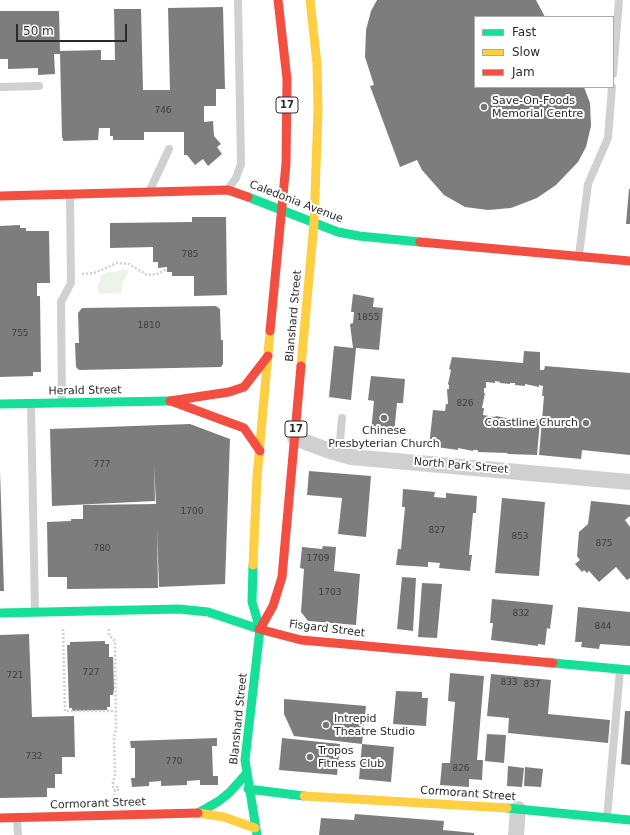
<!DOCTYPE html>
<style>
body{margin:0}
#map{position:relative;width:630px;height:835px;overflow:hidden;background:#fff;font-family:"DejaVu Sans",sans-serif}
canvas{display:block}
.legend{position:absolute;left:474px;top:16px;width:140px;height:72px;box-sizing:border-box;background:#fff;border:1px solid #aaa;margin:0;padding:5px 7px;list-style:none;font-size:12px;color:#2b2b2b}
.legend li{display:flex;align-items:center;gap:8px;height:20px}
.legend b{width:20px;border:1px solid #aaa}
.scale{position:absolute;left:16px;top:24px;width:111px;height:18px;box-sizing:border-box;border:2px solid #2b2b2b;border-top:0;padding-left:5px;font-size:12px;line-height:14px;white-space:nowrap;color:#2b2b2b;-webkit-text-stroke:3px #fff;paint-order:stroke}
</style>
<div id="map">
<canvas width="630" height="835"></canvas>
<ul class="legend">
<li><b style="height:5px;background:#16e098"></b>Fast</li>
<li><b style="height:5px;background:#ffcf43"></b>Slow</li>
<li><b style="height:5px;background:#f24e42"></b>Jam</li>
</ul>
<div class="scale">50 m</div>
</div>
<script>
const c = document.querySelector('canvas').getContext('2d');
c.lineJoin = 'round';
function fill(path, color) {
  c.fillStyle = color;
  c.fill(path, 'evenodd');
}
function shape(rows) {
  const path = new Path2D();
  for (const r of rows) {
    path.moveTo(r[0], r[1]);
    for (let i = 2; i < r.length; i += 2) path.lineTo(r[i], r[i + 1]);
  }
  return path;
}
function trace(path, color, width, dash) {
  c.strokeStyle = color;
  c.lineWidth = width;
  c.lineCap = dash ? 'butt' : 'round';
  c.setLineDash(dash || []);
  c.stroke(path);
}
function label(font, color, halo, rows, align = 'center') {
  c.font = font + ' "DejaVu Sans",sans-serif';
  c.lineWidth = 4;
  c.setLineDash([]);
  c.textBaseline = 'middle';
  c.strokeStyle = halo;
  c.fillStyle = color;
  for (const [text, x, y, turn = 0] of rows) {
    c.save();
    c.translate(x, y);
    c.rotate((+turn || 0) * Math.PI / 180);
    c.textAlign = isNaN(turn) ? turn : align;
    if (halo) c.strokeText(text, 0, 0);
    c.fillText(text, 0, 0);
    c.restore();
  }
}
fill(shape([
 [123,269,129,271,122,284,122,293,99,294,97,285,101,280,100,276,108,272,116,272]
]), '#eef3ea');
fill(shape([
 [377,0,536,0,545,17,475,17,475,87,584,87,590,103,591,126,586,147,578,162,556,185,537,198,511,208,488,210,465,207,444,195,422,170,417,160,400,167,370,86,374,85,365,57,366,30,371,11],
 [223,7,225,89,216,89,216,106,204,106,204,122,213,121,214,136,221,144,217,147,222,154,208,166,203,159,195,165,187,155,184,155,184,132,144,132,144,140,113,140,113,136,110,136,110,128,99,128,98,140,63,141,63,138,62,138,60,54,54,54,55,74,38,75,38,68,8,69,8,59,0,59,0,11,59,11,60,51,101,50,101,60,115,60,114,9,141,9,143,90,170,90,168,8],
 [629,189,630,189,630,224,626,224],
 [192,217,226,217,227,295,194,296,194,276,172,276,172,272,167,272,167,267,158,268,158,262,153,262,153,247,110,248,110,223,192,222],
 [20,225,20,228,26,228,26,231,49,231,50,283,37,283,37,296,40,296,41,372,33,372,33,376,0,377,0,226],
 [353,294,374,298,373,307,383,308,379,350,356,348,351,400,329,397,334,346,353,348,350,324,353,323,354,312,351,312],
 [216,306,220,309,221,340,223,340,223,364,221,367,79,370,76,367,75,343,79,343,78,313,82,308],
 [524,351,540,352,540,370,544,370,545,366,630,373,630,455,582,450,581,459,539,455,544,396,542,396,543,386,539,385,539,387,525,384,525,386,515,385,515,383,510,383,510,384,500,383,500,382,495,381,495,383,486,382,486,388,484,388,484,393,485,393,482,408,484,408,483,415,495,417,496,416,511,419,511,417,523,418,522,420,537,419,537,421,540,421,537,455,507,454,508,453,478,452,478,450,473,450,473,451,458,448,458,450,429,446,433,410,445,411,446,404,448,404,447,389,449,389,449,385,448,384,451,370,449,369,452,357,523,363],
 [371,376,405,379,403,403,397,403,394,434,371,432,374,401,368,400],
 [190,424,230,439,225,584,159,587,157,529,158,588,67,589,67,577,48,577,47,522,71,521,71,519,83,519,83,505,156,504,154,465,155,501,52,506,50,429],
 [0,471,4,591,0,591],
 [309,471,371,476,366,537,338,534,342,498,307,495],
 [403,489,435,492,434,497,446,498,446,493,477,496,476,513,473,513,469,555,472,555,470,571,439,568,440,563,428,562,428,567,396,565,398,549,401,549,405,507,402,507],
 [502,498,545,502,539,576,495,573],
 [591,501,630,505,630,516,625,520,630,527,630,578,627,580,616,567,599,582,589,571,587,573,584,570,582,572,575,564,580,560,577,556,579,532,588,524],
 [323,546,336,547,334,571,360,574,356,625,308,621,301,612,304,569,300,568,302,547,322,549],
 [402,577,416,578,413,631,397,629],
 [422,583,442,584,437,638,418,637],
 [492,599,553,605,550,629,547,628,545,645,538,644,538,646,491,640,493,623,490,623],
 [578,607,630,612,630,646,600,644,599,649,581,647,582,642,575,642],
 [29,634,32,717,74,716,75,757,62,757,62,774,55,774,55,788,47,788,47,797,0,798,0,635],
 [105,641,105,644,109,644,109,657,113,657,114,689,113,695,110,695,110,707,107,707,107,710,72,711,72,708,69,708,67,645,70,645,70,642],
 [450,673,484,676,477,760,483,760,482,780,469,779,469,787,440,785,442,763,450,763,455,702,448,701],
 [491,674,551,680,548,714,610,720,608,743,508,733,509,718,487,716],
 [396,691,422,692,422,698,428,698,426,726,393,724],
 [284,699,366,706,362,744,294,736,284,714],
 [625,711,630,711,630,765,621,764],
 [487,734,506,735,504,763,485,761],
 [217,738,217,746,212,746,213,776,218,776,218,785,200,785,200,780,187,781,187,785,161,786,161,781,149,782,149,786,132,787,131,778,135,778,135,748,131,748,130,741],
 [282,738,340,744,337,775,279,770],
 [362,744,394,747,391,782,359,779],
 [508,766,524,768,522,787,507,786],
 [525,767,543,769,541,787,524,786],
 [355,814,444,821,443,830,474,833,474,835,319,835,321,818,354,820]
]), '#7d7d7d');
trace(shape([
 [82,274,94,273,117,263,129,264,147,275,157,274,167,269],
 [63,629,65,711,114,711],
 [109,629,109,635,115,641,116,730,114,736,115,775,113,782,113,787,118,787,118,790,115,790,114,795]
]), '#d0d0d0', 2.5, [2, 2]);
trace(shape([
 [613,74,619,0],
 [0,87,39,86],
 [229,188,236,178,241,164,238,0],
 [150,190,169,149],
 [579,255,588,184,608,138,612,87],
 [62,402,61,302,71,283,70,195],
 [31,405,35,611],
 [339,453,342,418],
 [607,818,620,670],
 [17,819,18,835]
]), '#d0d0d0', 8);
trace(shape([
 [295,438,327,450,351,457,630,482],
 [516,835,518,809]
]), '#d0d0d0', 16);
trace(shape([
 [248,197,338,232,359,236,420,242],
 [0,404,170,401],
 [253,565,252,602,260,629,245,760,257,835],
 [0,613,179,609,208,612,259,629],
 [553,663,630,670],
 [248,789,304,796],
 [507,808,630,820],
 [198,813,219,801,230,792,246,774]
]), '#16e098', 9);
trace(shape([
 [301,366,314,223,318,111,317,64,310,0],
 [253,565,257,477,270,331],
 [304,796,507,808],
 [198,813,224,817,255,828]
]), '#ffcf43', 9);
trace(shape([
 [0,196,228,190,248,197],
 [420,242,630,261],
 [270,331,286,164,287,79,278,0],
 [170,401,229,392,244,387,268,356],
 [171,401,244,428,260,451],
 [259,629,301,640,553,663],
 [260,629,273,606,282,577,301,366],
 [0,818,198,813]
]), '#f24e42', 9);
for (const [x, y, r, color] of [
 [484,107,4,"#757575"],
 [384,418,4,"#757575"],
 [586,423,4,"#757575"],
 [326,725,4,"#757575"],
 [310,757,4,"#757575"]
]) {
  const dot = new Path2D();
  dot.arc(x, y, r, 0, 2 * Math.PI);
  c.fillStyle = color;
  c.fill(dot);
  trace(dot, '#fff', 1.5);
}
label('9px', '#404040', null, [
 ["746",163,111],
 ["785",190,255],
 ["1855",368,318],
 ["1810",149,326],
 ["755",20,334],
 ["826",465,404],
 ["777",102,465],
 ["1700",192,512],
 ["827",437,531],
 ["853",520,537],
 ["875",604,544],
 ["780",102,549],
 ["1709",318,559],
 ["1703",330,593],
 ["832",521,614],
 ["844",603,627],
 ["727",91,673],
 ["721",15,676],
 ["833",509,683],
 ["837",532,685],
 ["732",34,757],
 ["770",174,762],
 ["826",461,769]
]);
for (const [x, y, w] of [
 [287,105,22],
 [296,429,22]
]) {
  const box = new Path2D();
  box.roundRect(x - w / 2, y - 8, w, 16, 3);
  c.fillStyle = '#fff';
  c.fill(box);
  trace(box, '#2b2b2b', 1);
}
label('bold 10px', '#2b2b2b', null, [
 ["17",287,105],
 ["17",296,429]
]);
label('11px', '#2b2b2b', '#fff', [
 ["Save-On-Foods",492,101],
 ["Memorial Centre",492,114],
 ["Coastline Church",578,423,"right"],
 ["Chinese",384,431,"center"],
 ["Presbyterian Church",384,444,"center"],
 ["Intrepid",334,719],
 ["Theatre Studio",334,732],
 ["Tropos",318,751],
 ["Fitness Club",318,764]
], 'left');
label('11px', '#2b2b2b', '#fff', [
 ["Caledonia Avenue",296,202,21],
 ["Blanshard Street",294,316,-85],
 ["Herald Street",85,391,-1],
 ["North Park Street",461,466,5],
 ["Fisgard Street",327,629,7],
 ["Blanshard Street",239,719,-84],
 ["Cormorant Street",468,794,4],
 ["Cormorant Street",98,804,-2]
]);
</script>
